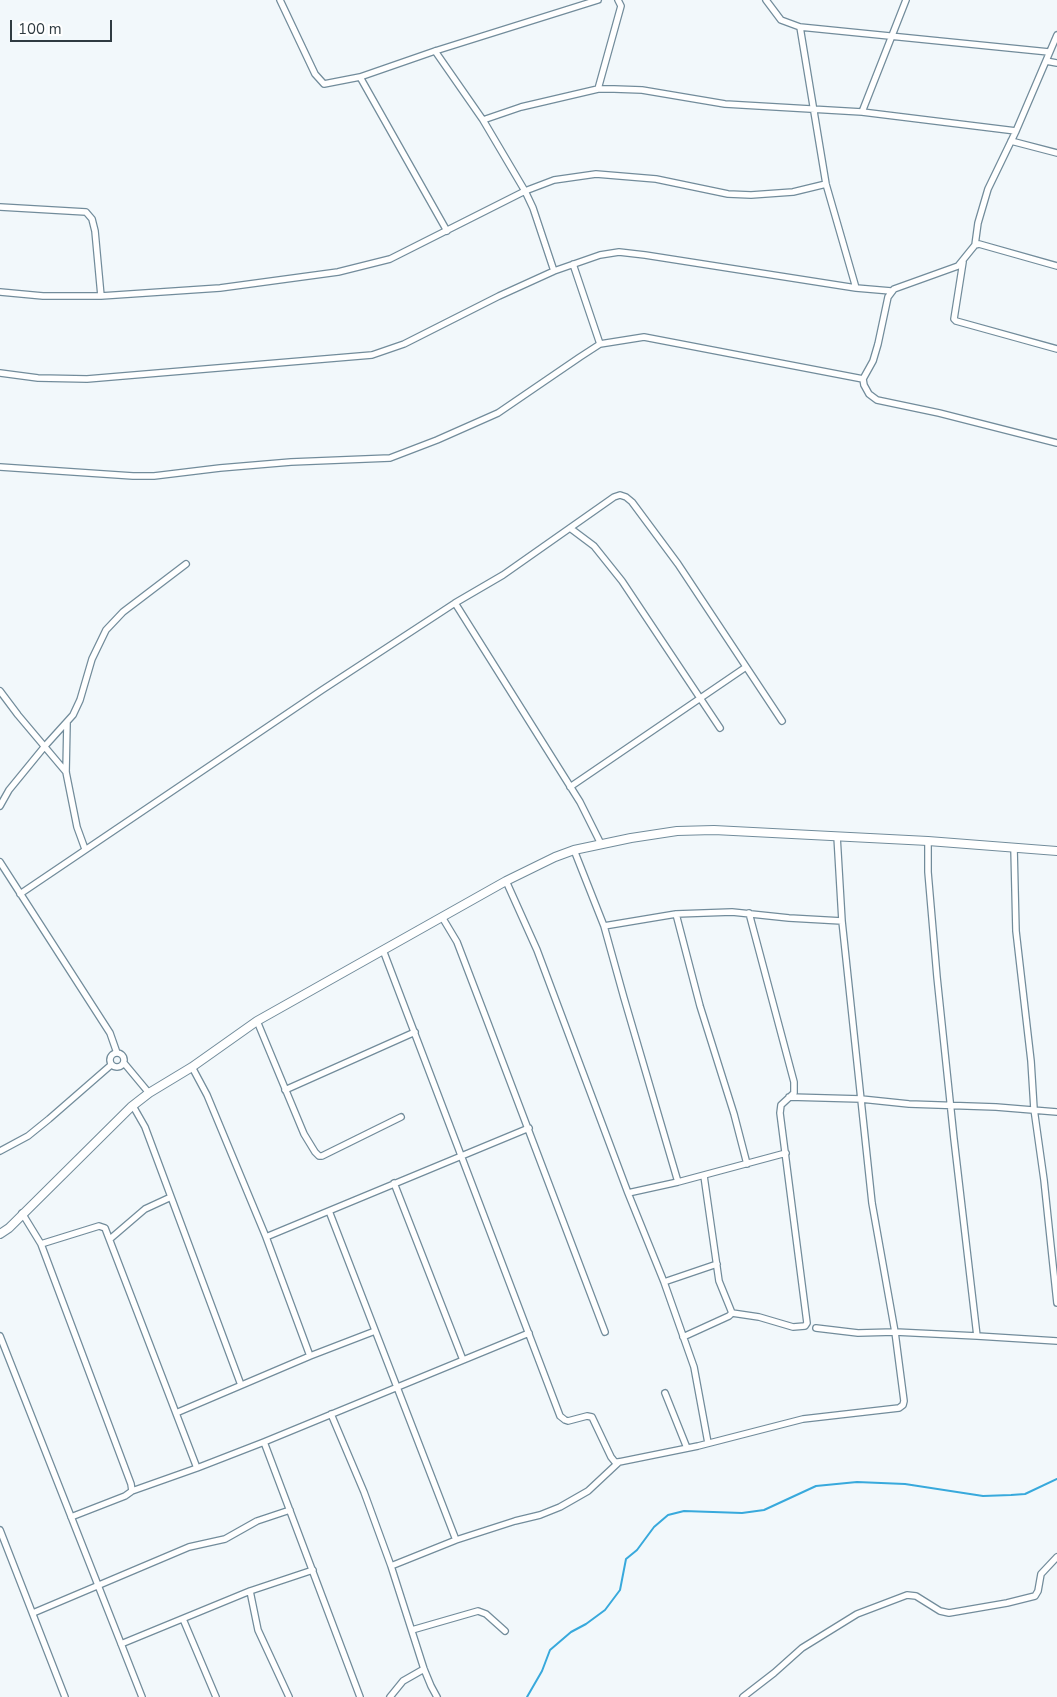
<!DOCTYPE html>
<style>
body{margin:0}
#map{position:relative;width:1057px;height:1697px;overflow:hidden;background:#f2f8fb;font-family:"Nunito Sans",sans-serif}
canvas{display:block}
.scale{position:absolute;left:10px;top:20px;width:102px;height:22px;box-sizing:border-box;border:2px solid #2f3b41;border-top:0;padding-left:6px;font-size:15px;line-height:18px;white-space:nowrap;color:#2f3b41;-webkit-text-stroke:4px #fff;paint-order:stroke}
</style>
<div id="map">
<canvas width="1057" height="1697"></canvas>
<div class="scale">100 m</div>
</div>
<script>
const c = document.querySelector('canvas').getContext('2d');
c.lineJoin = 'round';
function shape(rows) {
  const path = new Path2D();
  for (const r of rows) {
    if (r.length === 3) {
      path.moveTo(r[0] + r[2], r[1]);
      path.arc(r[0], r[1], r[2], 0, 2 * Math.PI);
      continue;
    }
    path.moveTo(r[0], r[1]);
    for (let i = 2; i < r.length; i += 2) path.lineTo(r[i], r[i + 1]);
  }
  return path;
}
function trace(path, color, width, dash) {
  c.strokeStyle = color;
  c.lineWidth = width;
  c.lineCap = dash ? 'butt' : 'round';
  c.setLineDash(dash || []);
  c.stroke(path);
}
trace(shape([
 [527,1697,542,1671,550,1650,571,1632,586,1624,605,1610,620,1590,626,1559,637,1550,654,1527,668,1515,684,1511,742,1513,764,1510,816,1486,857,1482,905,1484,983,1496,1011,1495,1025,1494,1057,1479]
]), '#38a9dc', 2);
const street = shape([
 [280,0,315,74,324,84,360,77],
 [766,0,781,20,800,27,1049,52],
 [800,27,826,184,856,288],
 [435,51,483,120,525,191,533,208,554,271],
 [1046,61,1057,63],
 [598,89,621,6,618,0],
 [862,112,906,0],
 [483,120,521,107,598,89,614,89,642,90,725,104,862,112,1016,131],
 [1011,141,1057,153],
 [0,207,86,212,92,219,95,231,101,296],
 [447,231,360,77,435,51,598,0],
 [975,245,978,223,988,189,1016,131,1057,35],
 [963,262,954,319,956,321,1057,349],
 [573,264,600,344],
 [1057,266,979,244,975,245,958,266,894,289,888,297,878,344,873,361,863,379,864,385,869,394,877,400,939,413,1057,443],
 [0,292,43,296,101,296,220,288,338,272,390,259,525,191,554,180,596,174,656,179,728,194,751,195,793,192,826,184],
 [0,373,38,378,87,379,372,355,404,344,499,296,554,271,600,255,619,252,645,255,856,288,891,291],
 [0,467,133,476,154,476,220,468,291,462,390,458,437,440,498,413,580,357,600,344,644,337,863,379],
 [570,528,594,546,622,581,720,728],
 [455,603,580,802,601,844],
 [0,691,18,715,66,772],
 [67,723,66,772,77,827,85,849],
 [570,787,746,667],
 [0,806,9,790,45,746,73,715,80,700,92,659,106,630,123,612,186,564],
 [928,841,928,872,937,977,954,1139,977,1336],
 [1014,848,1016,931,1031,1061,1034,1109,1044,1180,1057,1303],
 [574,850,604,926,624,998,678,1182,628,1193],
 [0,862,110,1033,117,1053],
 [506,881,537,950,628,1193,664,1282,694,1367,708,1443],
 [20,894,322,690,455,603,503,575,614,497,620,495,626,497,632,502,678,564,782,721],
 [676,914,700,1006,734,1114,747,1164],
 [442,917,457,942,486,1018,605,1332],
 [604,926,676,914,732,912,789,918,842,921],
 [383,950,560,1416,565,1420,568,1421,587,1416,592,1417,611,1457,615,1462,619,1462,698,1446,803,1419,899,1408,903,1405,904,1401,895,1332,872,1203,842,921,837,836],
 [257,1021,304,1134,315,1152,319,1156,322,1156,401,1117],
 [117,1060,7],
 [124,1063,149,1093],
 [192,1067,207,1095,266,1237,310,1356],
 [285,1090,415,1032],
 [789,1097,861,1099,909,1104,996,1107,1057,1112],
 [133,1106,145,1127,241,1385],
 [0,1151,28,1136,49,1119,111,1065],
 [678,1182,786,1153],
 [394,1183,463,1360],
 [329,1211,456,1540],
 [22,1213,41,1244,131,1484,132,1491,125,1496,71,1517],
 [266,1237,529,1128],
 [110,1239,145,1209,171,1197],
 [41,1244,99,1226,105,1228,197,1468],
 [664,1282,717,1264],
 [732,1313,759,1317,793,1327,805,1326,807,1323,780,1113,781,1105,794,1093,794,1082,749,913],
 [816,1328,858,1333,895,1332,977,1336,1057,1341],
 [0,1336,142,1697],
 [683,1337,729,1316,732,1313,719,1281,704,1176],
 [665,1393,687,1448],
 [176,1413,310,1356,375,1331],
 [331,1414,364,1492,391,1566,424,1669,431,1686,437,1697],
 [264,1442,360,1697],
 [132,1491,197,1468,264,1442,529,1333],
 [0,1530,65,1697],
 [391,1566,456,1540,515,1521,540,1515,560,1507,588,1491,619,1462],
 [250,1591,258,1630,289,1697],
 [33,1613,189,1547,225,1539,257,1521,290,1510],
 [183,1619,216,1697],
 [412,1630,478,1611,486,1614,505,1631],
 [121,1644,250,1591,313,1570],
 [390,1697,403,1681,424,1669],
 [743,1697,774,1673,802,1648,857,1614,907,1595,916,1596,940,1611,949,1613,1007,1603,1035,1596,1038,1591,1041,1574,1057,1557]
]);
const secondary = shape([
 [0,1234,9,1228,131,1107,149,1093,192,1067,257,1021,506,881,555,857,574,850,631,838,677,831,714,830,928,841,1057,851]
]);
trace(street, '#728c9b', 8);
trace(secondary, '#728c9b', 10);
trace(street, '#fff', 5.5);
trace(secondary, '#fff', 8);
</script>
